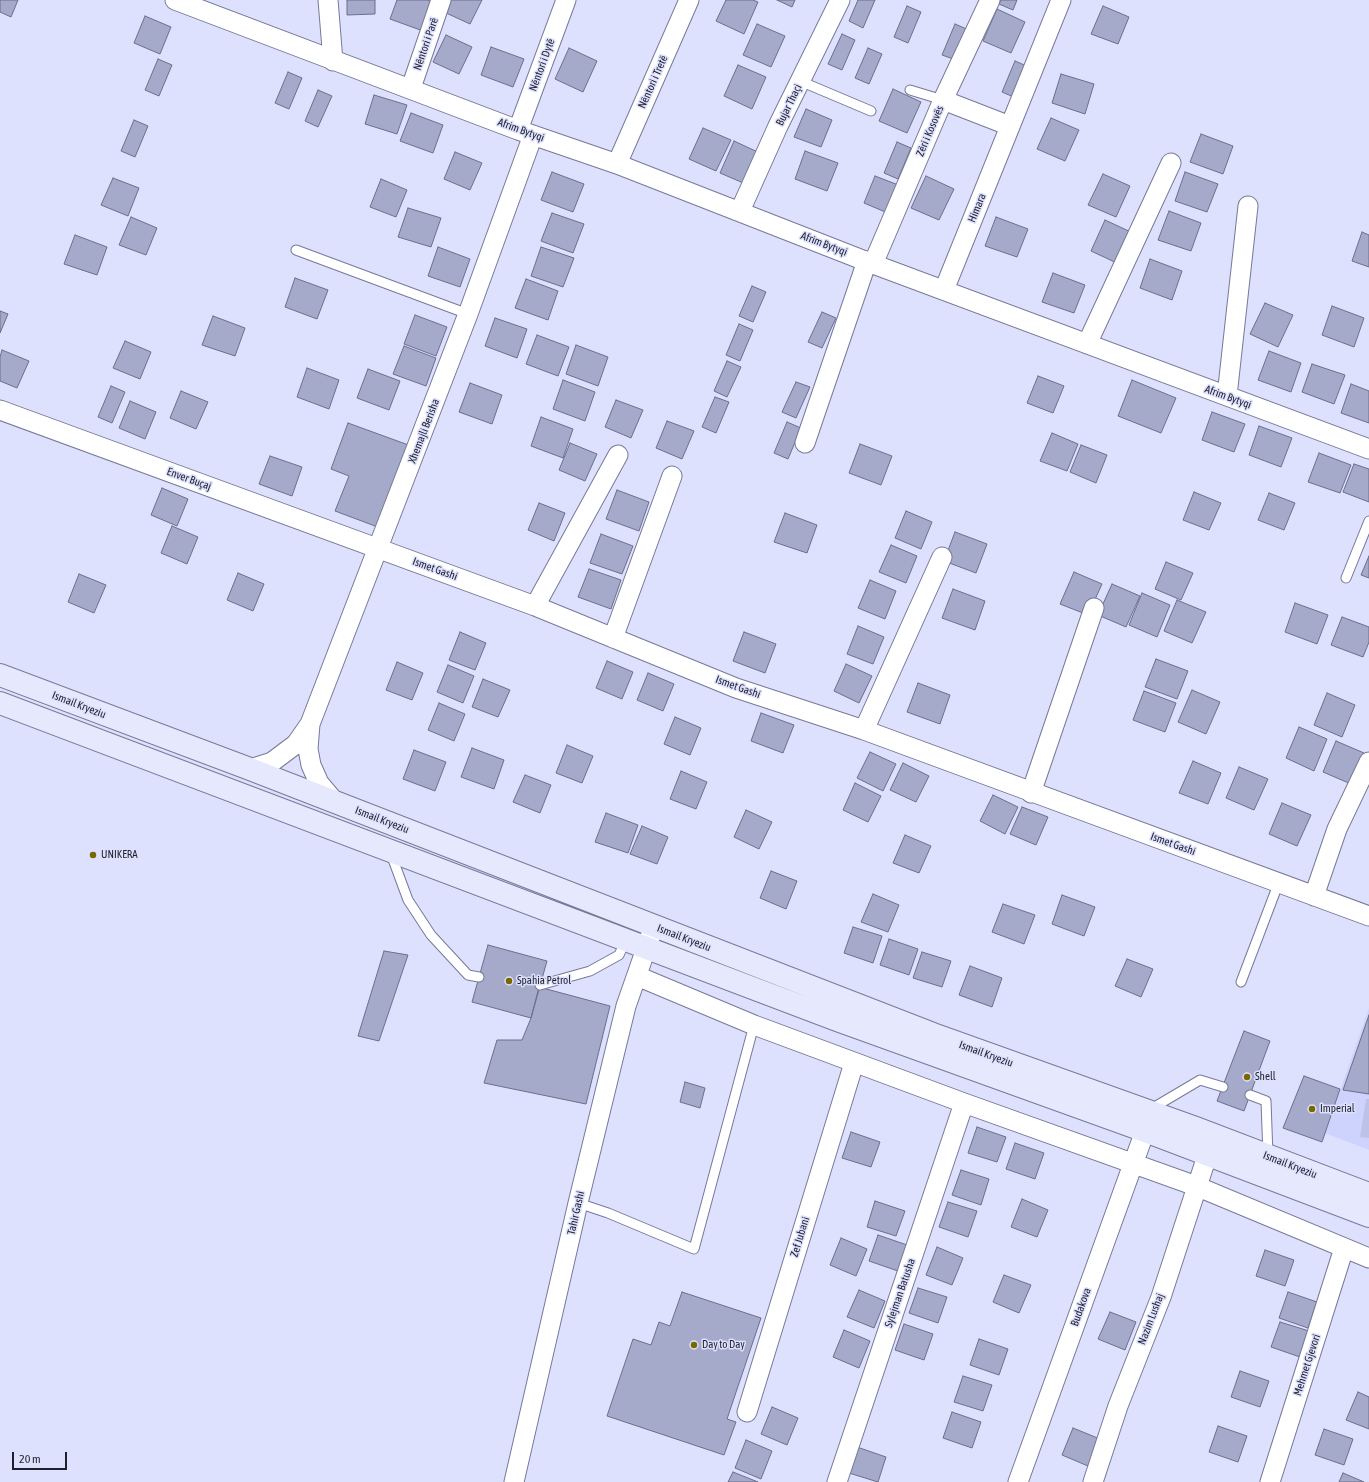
<!DOCTYPE html>
<meta charset="utf-8">
<style>
body{margin:0}
#map{position:relative;width:1369px;height:1482px;overflow:hidden;background:#dee1fe;font-family:"Asap Condensed",sans-serif}
canvas{display:block}
.scale{position:absolute;left:12px;top:1452px;width:55px;height:18px;box-sizing:border-box;border:2px solid #1f202d;border-top:0;padding-left:5px;font-size:12px;line-height:14px;white-space:nowrap;color:#1f202d;-webkit-text-stroke:3px #dee1fe;paint-order:stroke}
</style>
<div id="map">
<canvas width="1369" height="1482"></canvas>
<div class="scale">20 m</div>
</div>
<script>
const c = document.querySelector('canvas').getContext('2d');
c.lineJoin = 'round';
function fill(path, color) {
  c.fillStyle = color;
  c.fill(path, 'evenodd');
}
function shape(rows) {
  const path = new Path2D();
  for (const r of rows) {
    path.moveTo(r[0], r[1]);
    for (let i = 2; i < r.length; i += 2) path.lineTo(r[i], r[i + 1]);
  }
  return path;
}
function trace(path, color, width, dash) {
  c.strokeStyle = color;
  c.lineWidth = width;
  c.lineCap = dash ? 'butt' : 'round';
  c.setLineDash(dash || []);
  c.stroke(path);
}
function label(font, color, halo, rows, align = 'center') {
  c.font = font + ' "Asap Condensed",sans-serif';
  c.lineWidth = 3;
  c.setLineDash([]);
  c.textBaseline = 'middle';
  c.strokeStyle = halo;
  c.fillStyle = color;
  for (const [text, x, y, turn = 0] of rows) {
    c.save();
    c.translate(x, y);
    c.rotate((+turn || 0) * Math.PI / 180);
    c.textAlign = isNaN(turn) ? turn : align;
    if (halo) c.strokeText(text, 0, 0);
    c.fillText(text, 0, 0);
    c.restore();
  }
}
fill(shape([
 [1369,1008,1369,1150,1325,1133]
]), '#ced3fd');
fill(shape([
 [1366,1099,1369,1099,1369,1138,1360,1137]
]), '#bdc2e8');
const building = shape([
 [0,0,18,0,11,17,0,12,0,0],
 [347,0,375,0,375,14,347,15,347,0],
 [397,0,427,0,433,2,423,31,390,19,397,0],
 [450,0,482,0,470,24,444,12,450,0],
 [726,0,753,0,758,2,744,34,716,21,726,0],
 [777,0,795,0,792,7,777,0],
 [858,0,875,0,863,28,849,21,858,0],
 [1001,0,1017,0,1013,10,999,4,1001,0],
 [907,6,921,12,908,43,894,37,907,6],
 [1103,6,1129,17,1118,44,1091,34,1103,6],
 [997,9,1025,22,1011,53,983,41,997,9],
 [145,16,171,27,160,54,134,43,145,16],
 [757,24,785,36,771,67,743,55,757,24],
 [955,24,969,30,956,60,942,55,955,24],
 [842,34,855,40,842,70,828,64,842,34],
 [446,35,472,47,459,74,433,62,446,35],
 [491,47,524,59,513,87,481,75,491,47],
 [569,48,597,61,583,92,555,79,569,48],
 [868,48,882,54,869,84,855,78,868,48],
 [158,59,172,65,159,96,145,90,158,59],
 [1015,61,1029,67,1016,98,1002,92,1015,61],
 [738,65,766,77,752,109,724,96,738,65],
 [288,72,302,78,289,109,275,103,288,72],
 [1061,74,1094,84,1085,114,1052,103,1061,74],
 [893,89,921,102,907,133,879,121,893,89],
 [318,90,332,96,318,127,305,121,318,90],
 [374,95,407,105,397,134,365,124,374,95],
 [806,109,832,120,821,147,794,137,806,109],
 [411,113,443,125,433,153,400,141,411,113],
 [1051,118,1079,130,1065,161,1037,149,1051,118],
 [134,120,148,126,135,157,121,151,134,120],
 [703,128,731,140,716,171,689,159,703,128],
 [1201,134,1233,146,1223,174,1190,162,1201,134],
 [734,141,762,154,748,185,720,173,734,141],
 [897,142,911,148,898,179,884,173,897,142],
 [805,151,838,163,827,191,795,179,805,151],
 [455,152,482,163,470,190,444,179,455,152],
 [552,172,584,184,573,212,541,200,552,172],
 [1185,172,1218,184,1207,212,1175,201,1185,172],
 [1103,174,1130,186,1116,217,1088,205,1103,174],
 [875,176,901,186,890,214,864,203,875,176],
 [926,176,954,189,939,220,911,208,926,176],
 [113,178,139,188,128,216,101,205,113,178],
 [381,179,407,190,396,217,370,207,381,179],
 [408,208,441,218,431,247,398,237,408,208],
 [1169,211,1201,223,1191,251,1158,240,1169,211],
 [552,213,584,224,573,253,541,241,552,213],
 [131,217,157,228,146,255,119,245,131,217],
 [996,217,1028,229,1017,257,985,246,996,217],
 [1105,220,1133,233,1119,264,1091,251,1105,220],
 [1362,232,1369,235,1369,267,1352,261,1362,232],
 [75,235,107,247,97,275,64,264,75,235],
 [438,247,470,259,460,287,428,276,438,247],
 [541,247,574,258,563,287,531,276,541,247],
 [1150,259,1182,271,1172,300,1140,288,1150,259],
 [1053,273,1085,285,1074,313,1042,302,1053,273],
 [295,278,328,290,317,319,285,307,295,278],
 [526,279,558,291,548,320,515,308,526,279],
 [752,286,766,292,753,322,739,316,752,286],
 [1265,303,1293,315,1278,347,1250,334,1265,303],
 [1332,306,1364,318,1354,347,1322,335,1332,306],
 [0,311,8,314,0,333,0,311],
 [822,312,836,318,822,348,808,342,822,312],
 [415,315,447,327,436,356,404,344,415,315],
 [213,316,245,328,235,356,202,345,213,316],
 [495,318,527,329,517,358,485,346,495,318],
 [739,324,753,330,740,361,726,355,739,324],
 [537,335,569,347,558,376,526,364,537,335],
 [125,341,151,352,140,379,113,368,125,341],
 [576,345,608,357,598,386,566,374,576,345],
 [404,346,436,358,426,386,393,374,404,346],
 [2,350,29,361,17,388,0,381,0,357,2,350],
 [1269,351,1301,363,1291,392,1258,380,1269,351],
 [727,361,741,367,727,397,714,391,727,361],
 [1312,364,1345,375,1334,404,1302,392,1312,364],
 [307,368,339,380,329,409,297,397,307,368],
 [368,369,400,381,389,410,357,398,368,369],
 [1038,376,1064,386,1053,413,1027,403,1038,376],
 [563,380,595,392,585,421,553,409,563,380],
 [1132,380,1176,398,1161,433,1118,416,1132,380],
 [796,382,810,387,796,418,782,412,796,382],
 [470,383,502,395,492,424,459,412,470,383],
 [1351,384,1369,391,1369,423,1341,413,1351,384],
 [111,386,125,392,112,423,98,417,111,386],
 [181,391,208,402,196,429,170,418,181,391],
 [715,397,729,402,716,433,702,427,715,397],
 [616,400,643,410,631,438,605,427,616,400],
 [130,401,156,412,145,439,119,428,130,401],
 [1212,412,1245,424,1234,452,1202,440,1212,412],
 [541,417,573,429,563,458,531,446,541,417],
 [667,421,694,431,682,459,656,448,667,421],
 [787,422,801,428,788,459,774,453,787,422],
 [348,423,414,447,383,529,335,511,349,476,331,469,348,423],
 [1259,426,1292,438,1281,467,1249,455,1259,426],
 [1052,433,1078,444,1067,471,1040,461,1052,433],
 [570,443,597,454,585,481,559,470,570,443],
 [860,444,892,456,881,485,849,473,860,444],
 [1081,445,1107,455,1096,483,1070,472,1081,445],
 [1319,453,1351,465,1340,493,1308,482,1319,453],
 [270,456,302,467,292,496,259,484,270,456],
 [1354,464,1369,469,1369,502,1343,492,1354,464],
 [162,488,188,499,177,526,151,515,162,488],
 [617,490,649,502,639,531,606,519,617,490],
 [1194,492,1221,503,1209,530,1183,520,1194,492],
 [1269,493,1295,503,1284,530,1258,520,1269,493],
 [539,503,565,513,554,541,528,530,539,503],
 [906,511,932,522,921,549,895,538,906,511],
 [785,513,817,525,807,553,774,542,785,513],
 [172,526,198,537,187,564,161,553,172,526],
 [955,532,987,544,976,573,944,561,955,532],
 [601,534,633,546,622,574,590,563,601,534],
 [891,545,917,556,906,583,879,572,891,545],
 [1369,556,1369,578,1361,575,1369,556],
 [1166,562,1193,573,1181,600,1155,589,1166,562],
 [589,569,621,580,611,609,578,597,589,569],
 [1074,572,1102,584,1088,615,1060,604,1074,572],
 [238,573,264,584,253,611,227,600,238,573],
 [79,574,106,585,94,613,68,602,79,574],
 [870,580,896,591,885,619,858,608,870,580],
 [1112,584,1140,596,1126,627,1098,615,1112,584],
 [953,589,985,601,975,630,942,618,953,589],
 [1142,593,1170,605,1157,637,1129,625,1142,593],
 [1177,600,1206,612,1192,643,1164,631,1177,600],
 [1295,603,1328,615,1317,644,1285,632,1295,603],
 [1342,617,1369,627,1369,642,1363,657,1331,645,1342,617],
 [858,626,884,637,873,664,847,654,858,626],
 [460,632,486,643,475,670,449,660,460,632],
 [744,632,776,644,765,673,733,661,744,632],
 [1156,659,1188,671,1177,699,1145,687,1156,659],
 [607,661,633,672,622,699,596,688,607,661],
 [397,662,423,673,412,700,386,690,397,662],
 [846,664,872,676,859,703,834,691,846,664],
 [448,665,474,676,463,703,437,692,448,665],
 [648,673,674,684,663,711,637,700,648,673],
 [483,679,510,690,498,717,472,707,483,679],
 [918,683,950,695,940,724,907,712,918,683],
 [1192,690,1220,702,1206,734,1178,722,1192,690],
 [1144,691,1176,703,1165,732,1133,720,1144,691],
 [1327,693,1355,705,1342,737,1314,725,1327,693],
 [439,703,465,714,454,741,428,730,439,703],
 [761,713,794,725,783,753,751,741,761,713],
 [675,717,701,728,690,755,664,744,675,717],
 [1299,727,1327,739,1314,771,1286,758,1299,727],
 [1336,741,1364,753,1351,784,1323,772,1336,741],
 [567,745,593,756,582,783,556,773,567,745],
 [472,748,504,760,494,789,461,777,472,748],
 [414,750,446,762,435,791,403,779,414,750],
 [870,752,896,764,883,791,857,778,870,752],
 [1193,761,1221,773,1208,804,1179,793,1193,761],
 [903,763,929,776,916,802,890,790,903,763],
 [1239,767,1268,779,1254,810,1226,798,1239,767],
 [681,771,707,782,696,809,670,799,681,771],
 [525,775,551,785,540,813,513,802,525,775],
 [855,783,881,796,868,822,843,810,855,783],
 [993,795,1018,807,1005,834,980,821,993,795],
 [1282,803,1311,815,1297,846,1269,834,1282,803],
 [1022,807,1048,817,1036,845,1010,834,1022,807],
 [746,810,772,822,759,849,734,837,746,810],
 [606,813,638,825,628,853,595,842,606,813],
 [642,826,668,837,657,864,630,854,642,826],
 [905,835,931,846,919,873,893,863,905,835],
 [771,871,797,881,786,909,760,898,771,871],
 [873,894,899,905,888,932,861,922,873,894],
 [1062,895,1095,907,1084,936,1052,924,1062,895],
 [1003,904,1035,915,1024,944,992,932,1003,904],
 [853,927,882,936,873,963,844,953,853,927],
 [889,939,918,949,909,975,880,965,889,939],
 [488,945,547,961,531,1018,472,1002,488,945],
 [384,951,408,955,379,1041,358,1036,384,951],
 [922,952,951,961,942,987,913,978,922,952],
 [1127,959,1153,969,1141,997,1115,986,1127,959],
 [970,966,1002,978,992,1007,959,995,970,966],
 [539,987,610,1006,586,1104,484,1083,497,1040,522,1040,531,1018,539,987],
 [1369,1015,1369,1094,1343,1090,1369,1015],
 [1244,1031,1270,1041,1244,1111,1217,1101,1244,1031],
 [1304,1076,1340,1089,1322,1142,1283,1128,1304,1076],
 [685,1082,705,1088,700,1108,680,1102,685,1082],
 [977,1127,1006,1137,997,1162,968,1153,977,1127],
 [851,1132,880,1142,871,1167,842,1158,851,1132],
 [1015,1143,1044,1153,1035,1179,1006,1169,1015,1143],
 [961,1170,989,1179,981,1205,952,1195,961,1170],
 [1022,1199,1048,1210,1037,1237,1011,1227,1022,1199],
 [875,1201,905,1211,896,1236,867,1227,875,1201],
 [948,1202,977,1211,968,1237,939,1227,948,1202],
 [878,1235,907,1245,898,1271,869,1261,878,1235],
 [841,1238,867,1249,856,1276,830,1265,841,1238],
 [937,1247,963,1258,952,1285,926,1275,937,1247],
 [1265,1250,1294,1260,1285,1286,1256,1276,1265,1250],
 [1004,1275,1031,1285,1019,1313,993,1302,1004,1275],
 [918,1288,947,1297,938,1323,909,1313,918,1288],
 [859,1290,885,1301,874,1328,847,1317,859,1290],
 [682,1292,761,1318,727,1419,736,1422,724,1455,607,1416,633,1339,651,1345,659,1322,670,1326,682,1292],
 [1288,1292,1317,1302,1308,1328,1279,1318,1288,1292],
 [1110,1312,1136,1322,1125,1350,1098,1339,1110,1312],
 [1280,1322,1309,1331,1300,1357,1271,1347,1280,1322],
 [904,1324,933,1334,924,1360,895,1350,904,1324],
 [844,1330,870,1341,859,1368,833,1357,844,1330],
 [979,1339,1008,1349,999,1375,970,1365,979,1339],
 [1240,1371,1269,1381,1260,1407,1231,1397,1240,1371],
 [963,1376,992,1385,983,1411,954,1402,963,1376],
 [1358,1392,1369,1397,1369,1429,1346,1420,1358,1392],
 [772,1407,798,1418,787,1445,761,1434,772,1407],
 [952,1412,981,1422,972,1448,943,1438,952,1412],
 [1218,1426,1247,1436,1238,1462,1209,1452,1218,1426],
 [1073,1428,1100,1439,1088,1466,1062,1455,1073,1428],
 [1324,1429,1353,1439,1344,1465,1315,1455,1324,1429],
 [746,1440,772,1451,761,1479,735,1468,746,1440],
 [857,1447,886,1457,878,1482,849,1473,857,1447],
 [733,1472,758,1482,728,1482,733,1472],
 [1343,1473,1364,1482,1339,1482,1343,1473]
]);
fill(building, '#a5a9ca');
trace(building, '#6b6e8d', 1);
const lane = shape([
 [800,81,871,111],
 [910,90,943,100],
 [296,250,468,314],
 [1346,578,1369,521],
 [391,854,408,900,431,935,468,975,479,977],
 [1241,982,1279,882],
 [540,985,590,971,619,955,626,940],
 [1250,1095,1266,1101,1268,1156],
 [1151,1109,1200,1080,1223,1087],
 [578,1203,608,1213,694,1249,754,1025]
]);
const street = shape([
 [175,0,518,130,617,164,873,264,1369,449],
 [328,0,333,61],
 [411,88,441,0],
 [943,100,1010,126],
 [518,130,566,0],
 [617,164,689,0],
 [740,211,778,126,840,0],
 [873,264,943,100,990,0],
 [944,290,1061,0],
 [1087,344,1171,163],
 [1227,396,1248,206],
 [0,410,535,606,736,688,864,730,1369,916],
 [805,443,867,261],
 [535,606,618,455],
 [613,638,672,476],
 [310,724,308,749,311,765,319,783,335,802],
 [864,730,942,557],
 [250,769,272,762,296,744,310,724,468,314,533,135],
 [1031,793,1094,608],
 [1314,896,1337,829,1369,762],
 [637,976,754,1025,964,1103,1196,1186,1369,1258],
 [747,1412,854,1063],
 [514,1482,578,1203,626,1006,654,926],
 [837,1482,964,1103],
 [1018,1482,1145,1131],
 [1093,1482,1118,1406,1161,1297,1207,1156],
 [1270,1482,1344,1248]
]);
const secondary = shape([
 [0,675,250,769,933,1034,1196,1128,1369,1194],
 [0,703,837,1020,1145,1131,1369,1216]
]);
trace(lane, '#767999', 11);
trace(street, '#767999', 21);
trace(secondary, '#767999', 24);
trace(lane, '#fff', 9);
trace(street, '#fff', 19);
trace(secondary, '#e6e8fe', 22);
for (const [x, y, r, color] of [
 [93,855,4,"#776900"],
 [509,981,4,"#776900"],
 [1247,1077,4,"#776900"],
 [1312,1109,4,"#776900"],
 [694,1345,4,"#776900"]
]) {
  const dot = new Path2D();
  dot.arc(x, y, r, 0, 2 * Math.PI);
  c.fillStyle = color;
  c.fill(dot);
  trace(dot, '#dee1fe', 1.5);
}
label('11px', '#1f202d', '#dee1fe', [
 ["Nëntori i Parë",426,44,-71],
 ["Nëntori i Dytë",542,65,-70],
 ["Nëntori i Tretë",653,82,-66],
 ["Bujar Thaçi",789,105,-64],
 ["Afrim Bytyqi",521,130,20],
 ["Zëri i Kosovës",930,131,-67],
 ["Himara",977,208,-68],
 ["Afrim Bytyqi",824,244,21],
 ["Afrim Bytyqi",1228,397,20],
 ["Xhemajli Berisha",424,431,-69],
 ["Enver Buçaj",189,479,20],
 ["Ismet Gashi",435,569,20],
 ["Ismet Gashi",738,687,20],
 ["Ismail Kryeziu",79,705,21],
 ["Ismail Kryeziu",382,820,21],
 ["Ismet Gashi",1173,844,20],
 ["Ismail Kryeziu",684,938,21],
 ["Ismail Kryeziu",986,1054,20],
 ["Ismail Kryeziu",1290,1165,21],
 ["Tahir Gashi",576,1213,-77],
 ["Zef Jubani",800,1237,-73],
 ["Sylejman Batusha",900,1293,-71],
 ["Budakova",1081,1307,-70],
 ["Nazim Lushaj",1151,1319,-69],
 ["Mehmet Gjevori",1307,1365,-72]
]);
label('11px', '#1f202d', '#dee1fe', [
 ["UNIKERA",101,855],
 ["Spahia Petrol",517,981],
 ["Shell",1255,1077],
 ["Imperial",1320,1109],
 ["Day to Day",702,1345]
], 'left');
</script>
